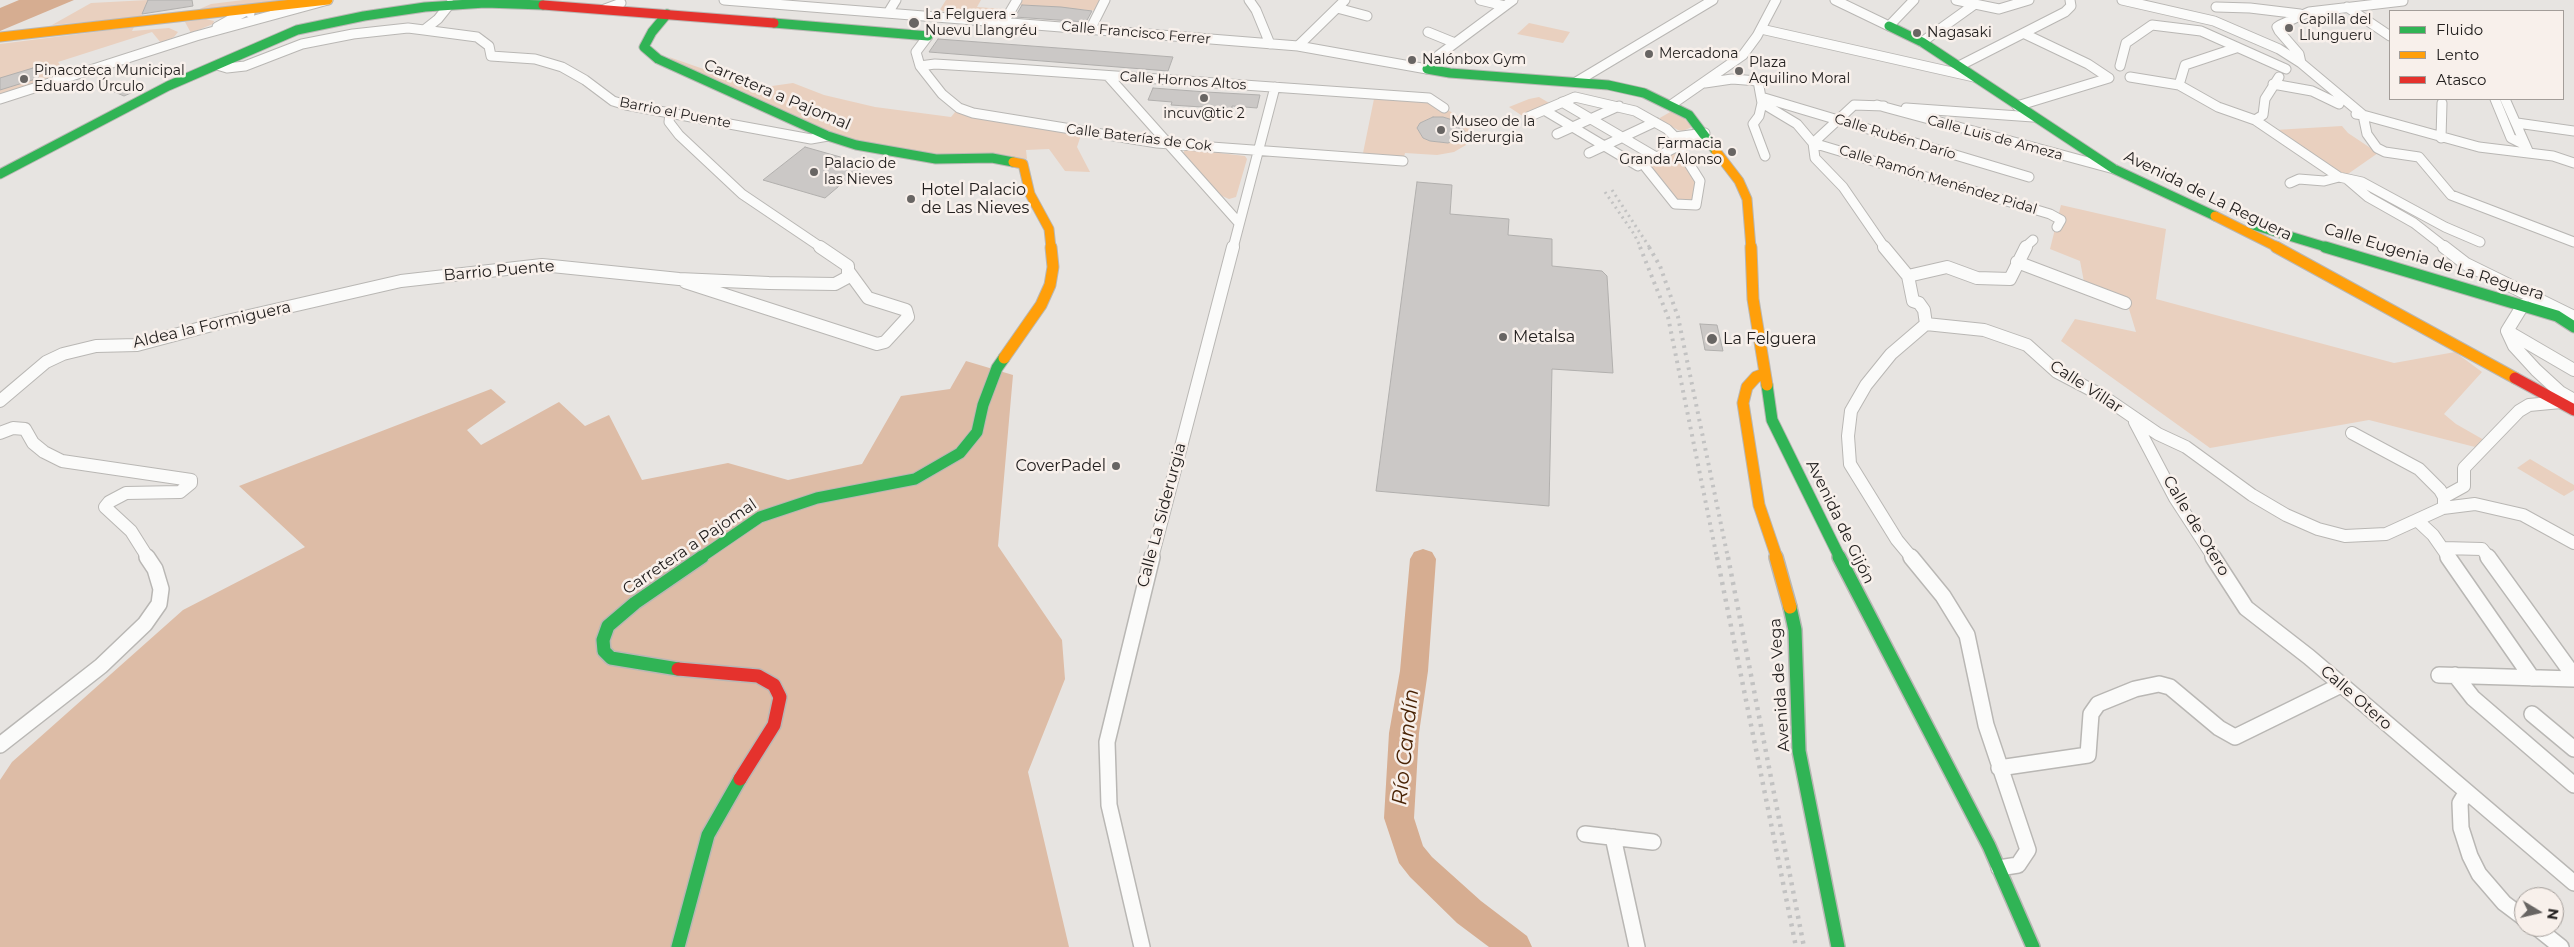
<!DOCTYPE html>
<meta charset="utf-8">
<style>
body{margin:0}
#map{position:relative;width:2574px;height:947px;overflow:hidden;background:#e7e4e1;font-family:Montserrat,sans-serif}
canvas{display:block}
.legend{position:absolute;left:2389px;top:10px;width:175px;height:90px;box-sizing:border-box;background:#f8f0eb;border:1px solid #a39d99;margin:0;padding:6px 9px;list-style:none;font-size:15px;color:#23201f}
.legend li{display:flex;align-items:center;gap:10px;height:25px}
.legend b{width:25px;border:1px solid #a39d99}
.north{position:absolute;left:2514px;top:887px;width:50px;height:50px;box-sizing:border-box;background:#f8f0eb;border:1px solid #a39d99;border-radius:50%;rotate:99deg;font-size:14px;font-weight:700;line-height:20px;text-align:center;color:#23201f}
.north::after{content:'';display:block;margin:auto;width:18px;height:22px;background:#686563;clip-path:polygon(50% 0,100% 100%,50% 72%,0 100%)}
</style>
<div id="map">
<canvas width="2574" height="947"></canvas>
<ul class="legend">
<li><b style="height:6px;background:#30b455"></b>Fluido</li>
<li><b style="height:6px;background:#ff9f0a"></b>Lento</li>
<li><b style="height:6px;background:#e5322d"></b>Atasco</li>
</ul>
<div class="north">N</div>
</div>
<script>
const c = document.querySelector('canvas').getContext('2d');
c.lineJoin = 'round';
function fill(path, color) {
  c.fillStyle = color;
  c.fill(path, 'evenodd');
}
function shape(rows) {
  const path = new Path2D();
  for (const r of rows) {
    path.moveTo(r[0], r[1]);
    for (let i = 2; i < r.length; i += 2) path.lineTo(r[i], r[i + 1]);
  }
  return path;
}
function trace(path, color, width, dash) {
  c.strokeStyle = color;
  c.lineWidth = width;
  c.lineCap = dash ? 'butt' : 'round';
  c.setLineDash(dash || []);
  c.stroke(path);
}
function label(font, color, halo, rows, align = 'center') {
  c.font = font + ' Montserrat,sans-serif';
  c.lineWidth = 5;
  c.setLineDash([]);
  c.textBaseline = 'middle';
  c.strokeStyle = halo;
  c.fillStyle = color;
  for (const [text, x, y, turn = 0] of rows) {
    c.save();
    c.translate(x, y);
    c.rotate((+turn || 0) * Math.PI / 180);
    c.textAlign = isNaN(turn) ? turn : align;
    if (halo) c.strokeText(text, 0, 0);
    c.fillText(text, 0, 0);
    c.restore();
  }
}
fill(shape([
 [148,0,141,17,52,25,91,3],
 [243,0,294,0,195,11,211,4],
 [946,0,981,0,977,7,1002,9,998,16,939,11],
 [1020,0,1105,0,1100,11,1017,5],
 [206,19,214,21,213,24,191,33,185,22],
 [1529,23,1570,32,1563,43,1517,34],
 [134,27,132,31,169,28,178,32,174,37,161,43,152,32,58,62,66,73,0,94,0,44],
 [669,57,758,88,793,83,824,95,875,107,951,117,956,111,980,119,1081,135,1077,147,1090,172,1065,171,1049,149,1026,150,1027,159,999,154,938,154,860,141,832,132,679,65],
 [1375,94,1429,98,1467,122,1472,132,1470,138,1466,145,1454,152,1437,155,1405,153,1403,161,1362,158],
 [1433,117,1443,117,1459,122,1465,132,1462,137,1448,143,1430,141,1423,138,1417,128,1420,123],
 [1539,97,1551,104,1524,117,1509,107,1529,99],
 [1672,111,1682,116,1692,127,1683,131,1678,130,1658,119],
 [2342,126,2348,133,2378,153,2345,176,2275,130],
 [1185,149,1245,156,1247,159,1236,197,1229,199,1222,196,1183,154],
 [1673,153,1678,153,1698,181,1694,203,1677,202,1648,166],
 [2061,205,2166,229,2156,299,2394,363,2455,352,2482,372,2444,414,2456,424,2484,440,2475,447,2369,420,2210,448,2061,341,2075,319,2136,332,2126,299,2085,287,2080,261,2050,249],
 [2530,459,2574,485,2574,490,2564,496,2517,468]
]), '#e9d0bf');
fill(shape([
 [966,361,1013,375,998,546,1062,640,1065,679,1028,772,1069,947,0,947,0,780,12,762,183,610,305,547,239,486,491,389,506,402,467,430,481,445,559,402,585,426,609,415,642,480,728,463,788,480,862,464,901,396,950,389]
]), '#ddbca6');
fill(shape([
 [19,0,74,0,0,31,0,8]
]), '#d6ad91');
fill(shape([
 [1423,549,1432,552,1436,559,1428,671,1419,733,1414,818,1423,846,1432,857,1481,901,1527,936,1532,947,1489,947,1457,923,1410,877,1399,863,1384,818,1389,733,1400,671,1410,559,1414,552,1423,549]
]), '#d6ad91');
const building = shape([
 [148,0,192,0,193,6,142,14,148,0],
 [1022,5,1061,7,1092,11,1086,22,1015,17,1022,5],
 [938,39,1098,51,1173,57,1168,71,929,52,938,39],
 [33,68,39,78,0,90,0,78,33,68],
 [125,83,140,89,124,96,110,90,125,83],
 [1153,88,1206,92,1260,95,1257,108,1232,106,1232,109,1171,105,1172,102,1148,100,1153,88],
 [1433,117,1443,117,1459,122,1465,132,1462,137,1448,143,1430,141,1423,138,1417,128,1420,123,1433,117],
 [805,147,865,164,825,198,763,180,805,147],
 [1417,182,1452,185,1450,214,1509,219,1508,235,1552,239,1552,266,1602,271,1607,276,1613,373,1552,369,1549,506,1376,491,1417,182],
 [1700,324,1717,325,1723,351,1705,350,1700,324]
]);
fill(building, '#cbc8c6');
trace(building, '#b1afad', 1);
const streetFar2 = shape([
 [724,0,1298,46,1427,69,1439,55,1513,0],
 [1249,0,1256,10,1270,44],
 [1480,0,1505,6],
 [1835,0,1889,26,1914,0],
 [1956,0,1999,9,2029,0],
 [2122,0,2214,21,2279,49,2301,63,2363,115,2479,147,2553,156,2574,163],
 [2216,7,2250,8,2300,14],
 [2347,7,2390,36],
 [1337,8,1367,16],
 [605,9,621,3],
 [888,13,896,0],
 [1004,22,1017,0],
 [217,27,248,10,250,13],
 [1761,29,1974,77],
 [424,30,477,37,489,46,491,56,535,59,562,67,585,80,613,101,626,105,811,139,828,136],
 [1090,30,1105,0],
 [1428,32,1455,43],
 [928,36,916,52,920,66,942,94,959,108,973,113,1157,143,1403,161],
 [1922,42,1975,4],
 [1298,46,1345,0],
 [2301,63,2299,54,2279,31,2277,27,2280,25,2309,12,2403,1],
 [217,65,227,68,245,66,302,44,353,34,408,28,424,30,438,19,450,4],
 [920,66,935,64,1016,69,1429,98,1444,108],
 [1959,66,2065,12,2071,6,2070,0],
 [2120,66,2126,43,2152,25,2201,31,2286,69],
 [1108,76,1239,223],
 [2130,77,2179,85,2218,107,2255,120,2339,177],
 [1576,82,1713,0],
 [1705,83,1732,79,1758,81,1762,103,1759,116,1753,124,1765,156],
 [2273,84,2312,91,2339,104],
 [2179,85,2185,65,2236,48],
 [1761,97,2029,177],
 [0,99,196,36,328,0],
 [2495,99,2511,138,2523,144],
 [2505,99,2529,153],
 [1562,102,1656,157],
 [1762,103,1797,124,1813,143,1815,158,1843,187,1885,248],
 [1671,105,1743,55,1757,36,1776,0],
 [1877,105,2114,169],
 [2017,106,2109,78,2088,64,2025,34],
 [1906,108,2033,117],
 [1544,110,1638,166],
 [670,113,669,122,679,135,742,194,822,248],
 [2356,114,2363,115,2367,134,2377,148,2385,152,2419,157,2451,195,2574,242],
 [1528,117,1575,97,1635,111,1667,129,1675,137,1678,146,1700,181,1696,205,1675,204,1643,164],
 [2255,120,2263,115,2265,99,2279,77],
 [2517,123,2574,131],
 [1557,134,1619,106],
 [1675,137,1705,133],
 [2441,138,2442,103],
 [1813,143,2050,214,2061,220,2057,227],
 [1813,143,1854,105,1884,106],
 [1589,153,1655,122],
 [1649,161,1678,146],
 [2347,179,2368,197,2414,223,2446,248],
 [2290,183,2299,179,2324,181,2339,177,2362,182,2445,227,2480,242],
 [1233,248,1275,87],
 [2024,248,2033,240]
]);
const streetFar1 = shape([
 [1884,247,1908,276,1913,301,1919,303,1924,310,1926,324],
 [2444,247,2466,264,2574,317],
 [2017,262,2125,303],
 [1908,276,1947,267,1977,278,2010,279,2026,247],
 [685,282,877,344,885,342,908,317,906,310,868,298,849,272],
 [1926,324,1984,330,2027,345,2057,372,2101,395,2158,434,2186,447,2252,495,2286,515,2318,529,2345,536,2386,534,2443,508,2475,504,2523,515,2574,543],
 [2507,331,2514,346,2536,370,2560,392,2574,400],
 [2507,331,2574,370],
 [2507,331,2523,305],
 [0,401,46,362,63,354,96,346,137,345,227,321,401,281,542,265,679,279,769,283,835,284,848,277,848,266,820,247],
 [2135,422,2175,498,2214,558],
 [0,433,13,428,25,429,33,443,44,452,62,461,191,480,191,483,180,492,126,493,109,502,105,507,131,531,148,558],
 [2352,433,2419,469,2440,490,2444,497,2444,506],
 [2444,497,2464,486,2464,468,2519,411,2529,405,2561,402],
 [2418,521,2433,535,2449,558],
 [2443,548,2482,549,2489,558],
 [1152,558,1233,247],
 [1912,558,1897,540,1850,464,1848,436,1851,411,1866,385,1891,354,1926,324]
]);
const street = shape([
 [1911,557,1943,596,1967,635,1986,725,2028,850,2018,865,1999,868],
 [2213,557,2246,608,2309,657,2574,883],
 [2448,557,2532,678],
 [2488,557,2574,676],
 [2439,675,2574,679],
 [2455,675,2473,698,2574,785],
 [2532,714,2574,749],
 [0,745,101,666,145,624,159,604,161,589,155,569,147,557],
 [1999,768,2088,755,2091,714,2098,704,2135,689,2159,684,2170,687,2219,728,2235,737,2341,685],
 [2466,793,2460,803,2461,828,2470,856,2479,874,2504,903,2524,918],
 [1585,834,1653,842],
 [1613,837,1637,947],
 [2536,927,2561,947],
 [1142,947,1109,805,1107,742,1152,557]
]);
const fastFar2 = shape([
 [667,14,652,32,644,47,658,59,828,136,856,145,936,159,992,158,1013,162],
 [774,23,928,36],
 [1889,26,1922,42,2114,169,2215,216],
 [1427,69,1450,73,1608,85,1644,93,1689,115,1716,151],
 [0,174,168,86,297,30,364,16,425,7,485,3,543,5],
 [2253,225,2329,248]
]);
const fastFar1 = shape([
 [2325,247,2557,316,2574,327],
 [1767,385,1772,420,1840,558],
 [700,558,760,517,817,498,915,479,960,453,977,432,983,405,997,368,1004,358]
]);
const fast = shape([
 [1839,557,1989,846,2033,947],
 [1790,607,1795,630,1799,751,1838,947],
 [678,669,611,658,604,651,603,640,608,626,635,603,702,557],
 [678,947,708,835,740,779]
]);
const slowFar2 = shape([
 [0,37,328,0],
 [1716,151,1739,181,1747,199,1751,248],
 [1013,162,1023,164,1030,194,1049,229,1051,248],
 [2215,216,2279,248]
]);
const slowFar1 = shape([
 [1751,247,1753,299,1767,385],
 [2276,247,2515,378],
 [1004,358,1041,305,1050,285,1053,267,1051,247],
 [1764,374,1756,377,1747,387,1743,403,1759,505,1777,558]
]);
const slow = shape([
 [1776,557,1790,607]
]);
const jamFar2 = shape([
 [543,5,774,23]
]);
const jamFar1 = shape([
 [2515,378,2574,410]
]);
const jam = shape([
 [678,669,758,676,774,685,780,697,774,725,740,779]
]);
trace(streetFar2, '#b9b7b4', 11);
trace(streetFar1, '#b9b7b4', 14);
trace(street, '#b9b7b4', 18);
trace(fastFar2, '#b9b7b4', 11);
trace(fastFar1, '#b9b7b4', 13);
trace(fast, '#b9b7b4', 16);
trace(slowFar2, '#b9b7b4', 11);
trace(slowFar1, '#b9b7b4', 13);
trace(slow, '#b9b7b4', 16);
trace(jamFar2, '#b9b7b4', 11);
trace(jamFar1, '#b9b7b4', 13);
trace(jam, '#b9b7b4', 16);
trace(streetFar2, '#fbfbfa', 9);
trace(streetFar1, '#fbfbfa', 12);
trace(street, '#fbfbfa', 15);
trace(fastFar2, '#30b455', 9);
trace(fastFar1, '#30b455', 11);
trace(fast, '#30b455', 13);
trace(slowFar2, '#ff9f0a', 9);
trace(slowFar1, '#ff9f0a', 11);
trace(slow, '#ff9f0a', 13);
trace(jamFar2, '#e5322d', 9);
trace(jamFar1, '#e5322d', 11);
trace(jam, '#e5322d', 13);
trace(shape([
 [1612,190,1650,248],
 [1605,192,1634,234,1641,248]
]), '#c2c2c2', 3, [2, 4]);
trace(shape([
 [1640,247,1668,317,1717,558],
 [1649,247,1660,266,1678,317,1728,558]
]), '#c2c2c2', 4, [2.5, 5]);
trace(shape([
 [1717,557,1796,947],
 [1728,557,1804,947]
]), '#c2c2c2', 4.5, [3, 5.5]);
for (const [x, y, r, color] of [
 [914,23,6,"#686563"],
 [2289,28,5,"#686563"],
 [1917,33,5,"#686563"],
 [1649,54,5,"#686563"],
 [1412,60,5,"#686563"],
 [1739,71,5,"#686563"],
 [24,79,5,"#686563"],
 [1204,98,5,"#686563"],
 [1441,130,5,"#686563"],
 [1732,152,5,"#686563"],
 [814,172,5,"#686563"],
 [911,199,5,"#686563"],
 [1503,337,5,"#686563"],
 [1712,339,6,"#686563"],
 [1116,466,5,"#686563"]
]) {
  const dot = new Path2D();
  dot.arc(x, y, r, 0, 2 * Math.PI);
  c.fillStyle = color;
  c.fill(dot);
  trace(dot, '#f8f0eb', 2);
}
label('14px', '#23201f', '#f8f0eb', [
 ["La Felguera -",925,15],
 ["Nuevu Llangréu",925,31],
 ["Capilla del",2299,20],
 ["Llungueru",2299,36],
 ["Nagasaki",1927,33],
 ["Mercadona",1659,54],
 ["Nalónbox Gym",1422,60],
 ["Plaza",1749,63],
 ["Aquilino Moral",1749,79],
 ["Pinacoteca Municipal",34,71],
 ["Eduardo Úrculo",34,87],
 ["incuv@tic 2",1204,114,"center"],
 ["Museo de la",1451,122],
 ["Siderurgia",1451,138],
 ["Farmacia",1722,144,"right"],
 ["Granda Alonso",1722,160,"right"],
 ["Palacio de",824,164],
 ["las Nieves",824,180]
], 'left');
label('14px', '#23201f', '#f8f0eb', [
 ["Calle Francisco Ferrer",1136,33,5],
 ["Calle Hornos Altos",1183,81,4],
 ["Barrio el Puente",675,113,11],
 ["Calle Rubén Darío",1895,137,17],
 ["Calle Baterías de Cok",1139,138,7],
 ["Calle Luis de Ameza",1995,138,15],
 ["Calle Ramón Menéndez Pidal",1938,180,17]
]);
label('16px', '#23201f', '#f8f0eb', [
 ["Carretera a Pajomal",777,95,23],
 ["Avenida de La Reguera",2208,196,26],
 ["Calle Eugenia de La Reguera",2434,262,17],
 ["Barrio Puente",499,271,-5],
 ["Aldea la Formiguera",212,325,-13],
 ["Calle Villar",2086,387,33],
 ["Calle La Siderurgia",1162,515,-75],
 ["Avenida de Gijón",1840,522,64],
 ["Calle de Otero",2196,526,59],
 ["Carretera a Pajomal",690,547,-34],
 ["Avenida de Vega",1780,685,-94],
 ["Calle Otero",2356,698,41]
]);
label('16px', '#23201f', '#f8f0eb', [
 ["Hotel Palacio",921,190],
 ["de Las Nieves",921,208],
 ["Metalsa",1513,337],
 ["La Felguera",1723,339],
 ["CoverPadel",1106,466,"right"]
], 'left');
label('italic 21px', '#492305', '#f8f0eb', [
 ["Río Candín",1406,747,-84]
]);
</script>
